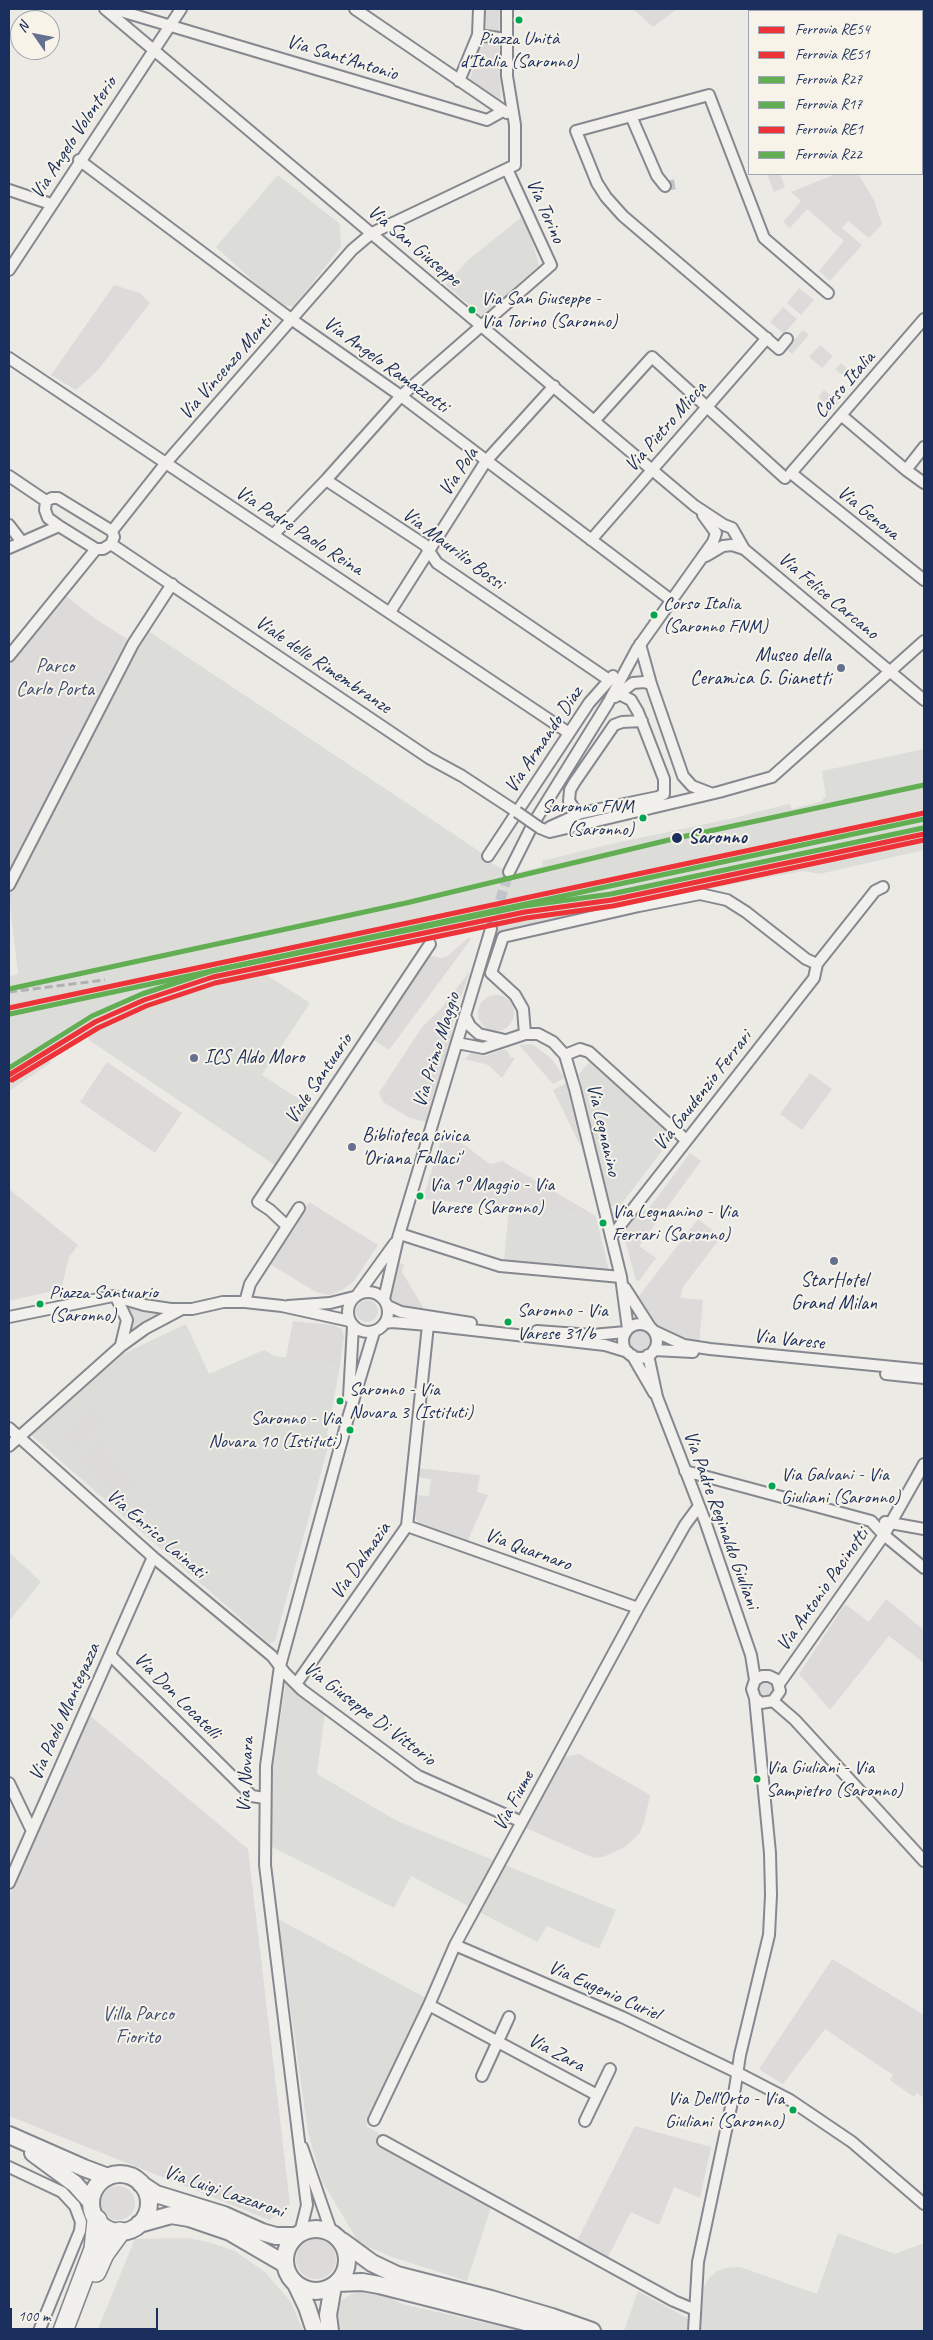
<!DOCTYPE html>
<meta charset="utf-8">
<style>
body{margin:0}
#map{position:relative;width:933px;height:2340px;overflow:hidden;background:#ebeae5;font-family:Caveat,sans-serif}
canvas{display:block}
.frame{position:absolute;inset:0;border:10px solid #1b2f5e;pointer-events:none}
.legend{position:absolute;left:748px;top:10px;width:175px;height:165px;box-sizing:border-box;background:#f7f3e8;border:1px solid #9fa5b1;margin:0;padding:6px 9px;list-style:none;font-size:15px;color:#1b2f5e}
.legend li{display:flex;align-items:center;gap:10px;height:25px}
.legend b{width:25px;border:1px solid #9fa5b1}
.north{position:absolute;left:10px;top:10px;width:50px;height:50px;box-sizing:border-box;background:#f7f3e8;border:1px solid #9fa5b1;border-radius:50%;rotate:303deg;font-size:14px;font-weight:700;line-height:20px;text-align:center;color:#1b2f5e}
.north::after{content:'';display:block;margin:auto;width:18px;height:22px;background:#64708d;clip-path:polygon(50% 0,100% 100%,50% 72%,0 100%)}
.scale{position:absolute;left:10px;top:2308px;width:148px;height:22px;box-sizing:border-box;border:2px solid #1b2f5e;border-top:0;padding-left:6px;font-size:15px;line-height:18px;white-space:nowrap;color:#1b2f5e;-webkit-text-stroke:4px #f7f3e8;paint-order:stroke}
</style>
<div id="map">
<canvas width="933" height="2340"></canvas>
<div class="frame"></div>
<ul class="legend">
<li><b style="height:6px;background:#ee3338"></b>Ferrovia RE54</li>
<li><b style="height:6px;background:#ee3338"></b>Ferrovia RE51</li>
<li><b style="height:6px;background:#61af52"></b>Ferrovia R27</li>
<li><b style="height:6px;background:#61af52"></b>Ferrovia R17</li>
<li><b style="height:6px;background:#ee3338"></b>Ferrovia RE1</li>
<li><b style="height:6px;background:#61af52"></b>Ferrovia R22</li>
</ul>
<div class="north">N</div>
<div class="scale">100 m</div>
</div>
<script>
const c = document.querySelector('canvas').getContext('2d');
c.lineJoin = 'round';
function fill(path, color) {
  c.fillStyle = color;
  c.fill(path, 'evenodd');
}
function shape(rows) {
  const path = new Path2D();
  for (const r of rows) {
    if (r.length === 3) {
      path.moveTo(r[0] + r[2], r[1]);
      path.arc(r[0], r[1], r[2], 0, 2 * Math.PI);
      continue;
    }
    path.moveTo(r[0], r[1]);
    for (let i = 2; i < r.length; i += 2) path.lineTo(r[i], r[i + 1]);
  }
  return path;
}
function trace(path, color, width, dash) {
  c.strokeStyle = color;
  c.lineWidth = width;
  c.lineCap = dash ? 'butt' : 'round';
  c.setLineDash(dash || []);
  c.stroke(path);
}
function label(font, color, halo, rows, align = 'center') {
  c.font = font + ' Caveat,sans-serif';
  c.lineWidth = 4;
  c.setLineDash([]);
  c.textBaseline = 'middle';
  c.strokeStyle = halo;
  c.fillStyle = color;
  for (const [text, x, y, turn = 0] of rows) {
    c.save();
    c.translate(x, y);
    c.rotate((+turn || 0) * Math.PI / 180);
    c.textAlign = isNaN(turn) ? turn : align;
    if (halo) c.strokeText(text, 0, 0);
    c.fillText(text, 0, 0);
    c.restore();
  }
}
fill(shape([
 [278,175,340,224,341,247,294,306,286,306,262,289,216,247],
 [524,215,539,265,483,317,446,285,467,261],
 [148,631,473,847,488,858,491,863,513,874,543,866,542,861,606,845,730,819,788,804,790,804,792,809,823,801,823,798,826,797,822,771,924,749,924,850,819,874,804,871,748,881,501,932,485,927,431,938,265,974,310,1003,262,1075,314,1109,276,1166,89,1040,86,1035,47,1057,51,1063,9,1091,9,977,18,974,9,895],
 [589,1062,673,1136,620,1206,610,1206,579,1074],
 [509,1207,596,1216,609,1271,504,1260],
 [186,1324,209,1374,264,1350,275,1356,340,1366,327,1435,331,1436,275,1641,270,1644,31,1435,121,1355],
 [9,1552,41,1582,9,1621],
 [286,1681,325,1712,317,1774,397,1821,616,1910,599,1949,547,1926,537,1942,411,1876,394,1908,270,1846,272,1774],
 [278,1919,428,1999,366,2126,494,2198,467,2281,392,2257,359,2243,322,2181,308,2133],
 [838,2233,895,2254,924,2243,924,2331,624,2331,638,2291,696,2323,703,2288,709,2278,717,2271,726,2268,740,2267,817,2294],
 [188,2238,212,2243,235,2251,265,2272,291,2302,303,2331,97,2331,135,2239],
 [362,2291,389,2297,402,2304,517,2330,340,2331,338,2313,341,2301,351,2294]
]), '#dcdcd9');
fill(shape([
 [484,9,500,9,499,35,483,33],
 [633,9,677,9,653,27],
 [481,38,499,40,501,100,470,80],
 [767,174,780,174,785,187,774,192],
 [836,174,856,174,860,177,874,200,882,224,869,238,848,221,842,228,862,245,830,281,819,271,844,241,807,209,790,228,783,222,801,201,791,192],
 [114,285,140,293,150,303,98,370,76,390,51,375],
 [799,288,814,300,801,315,787,303],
 [783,307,797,319,784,334,770,322],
 [803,330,809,335,792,354,786,349],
 [820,345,833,356,822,368,809,357],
 [841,363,853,374,848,380,835,369],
 [824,390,839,403,833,410,818,397],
 [65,595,94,618,127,639,9,873,9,661],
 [468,938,471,939,389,1050,372,1039,426,955,442,958,449,955],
 [470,971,454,1017,451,1039,426,1122,410,1118,383,1102,379,1093,422,1027,440,1010],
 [496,1013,18],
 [532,1044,551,1058,565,1078,553,1084,519,1045],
 [501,1050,507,1050,510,1057,515,1058,502,1078,488,1065,465,1059,471,1053,486,1056],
 [107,1062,182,1113,155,1153,80,1102],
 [810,1073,832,1089,802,1130,780,1114],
 [566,1083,582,1149,553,1090],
 [444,1130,490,1164,502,1161,596,1216,423,1199],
 [690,1153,701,1161,639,1246,656,1258,639,1281,636,1280,623,1233,642,1207,647,1211],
 [9,1189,78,1245,69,1257,61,1289,9,1301],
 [309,1202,378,1245,354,1281,344,1289,330,1295,316,1292,268,1263],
 [698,1219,721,1237,683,1287,680,1298,703,1300,699,1344,676,1337,660,1327,648,1317,636,1300],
 [397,1262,404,1265,402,1272,423,1307,422,1310,400,1307,391,1300,388,1294],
 [367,1311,11],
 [126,1306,135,1310,163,1315,131,1332,131,1317],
 [293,1321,333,1325,342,1329,344,1337,340,1366,286,1358],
 [641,1340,11],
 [91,1409,104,1423,78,1448,65,1435],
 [98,1442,135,1483,119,1499,81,1457],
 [417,1468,480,1475,477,1492,488,1495,468,1540,420,1524,417,1521,413,1512,414,1495,429,1496,431,1479,416,1477],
 [886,1599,924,1630,924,1663,889,1636,830,1710,799,1674,845,1604,869,1622],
 [765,1690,8],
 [88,1714,248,1849,290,2204,270,2220,9,2116,9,1897],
 [579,1754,650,1795,644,1823,639,1834,625,1847,603,1857,594,1858,526,1828,564,1757],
 [832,1959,924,2015,924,2098,917,2093,914,2097,890,2080,893,2075,825,2029,783,2084,759,2069],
 [635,2126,711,2147,700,2198,674,2187,659,2225,631,2212,608,2257,577,2241],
 [118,2203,17],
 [316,2259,20]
]), '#dcdbd9');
trace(shape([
 [665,186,677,184],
 [491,929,509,872]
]), '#c1c5ca', 10, [10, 5]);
const minor = shape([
 [105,9,695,506,724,525,732,528,744,549],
 [114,9,487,120,503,111],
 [355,9,507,113],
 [478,35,506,39],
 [459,81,478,35,479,9],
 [631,116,657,176,665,186],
 [79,160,291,319,401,396,671,600],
 [9,190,51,204],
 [9,270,181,9],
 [924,319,791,473,924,580],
 [787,339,779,349,623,216,606,197,597,183,576,131,709,95,764,238,828,293],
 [9,358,569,733],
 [841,415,906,470,924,447],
 [595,420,652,357,785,478],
 [906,470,924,483],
 [9,476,46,501],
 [326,480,425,545,437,563,609,680],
 [52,498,58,498,112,531,114,537,111,544,103,549,96,549,59,526,48,518,45,510,46,501,52,498],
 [9,525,22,542],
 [112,531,165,464,352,250,372,233,515,165,515,125,507,76,507,9],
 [273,535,326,480,401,396,551,265,507,169],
 [591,540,767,338],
 [111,544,429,758,462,776,517,812],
 [9,548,59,526],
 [706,556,723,546,732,545,744,549,924,700],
 [390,612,486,461,554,386],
 [640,644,651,684,683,776,692,786,710,793],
 [9,656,96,549],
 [615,697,633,683,644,682,651,684],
 [581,813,575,810,569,801,570,790,574,783,614,725,622,722,642,721],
 [550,827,581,813,658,797,664,794,664,779,638,712,631,700,619,694],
 [540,828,550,832,719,792,772,777,924,641],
 [488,856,589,703,613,676],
 [509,872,533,824,608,703,637,649,713,542,716,533,703,515],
 [9,885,133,644,172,584],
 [465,1016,470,1026,479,1034,505,1040],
 [525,1034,523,1009,515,995,491,973,503,937,639,906,700,894,727,900,746,912,806,959,817,964],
 [457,1043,483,1048,525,1034,538,1034,553,1042,565,1055,575,1089,621,1277,628,1329],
 [565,1055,580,1049,589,1052,686,1140],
 [287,1226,270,1210,258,1202,430,944],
 [400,1234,500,1266,621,1277],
 [611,1237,814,978,817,964,875,891,883,887],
 [625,1288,650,1327],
 [368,1312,20],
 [358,1294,395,1243],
 [116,1297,127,1320,121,1345],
 [384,1299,398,1238,491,929],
 [245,1302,250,1284,299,1208],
 [288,1306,330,1303,354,1297],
 [388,1306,401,1312,471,1323],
 [9,1317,113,1296,144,1305,171,1309,192,1309,223,1302,245,1302,282,1306,350,1321],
 [385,1323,392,1322,428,1325,605,1345,628,1352],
 [640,1341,17],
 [537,1331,592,1335,626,1332],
 [654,1331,684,1345,710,1349,924,1370],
 [654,1350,693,1352],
 [632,1355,654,1393],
 [648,1355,657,1397,705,1521,751,1655,755,1680],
 [886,1374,924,1378],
 [349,1397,353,1326],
 [9,1428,153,1557,272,1656,285,1673,302,1690,418,1776,522,1822],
 [9,1446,121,1346,146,1328,180,1310],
 [685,1471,871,1521,884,1535,924,1568],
 [885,1522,924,1529],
 [407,1526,638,1608],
 [110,1655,252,1796,264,1798],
 [296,1684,407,1526,428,1325],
 [779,1684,884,1535,924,1464],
 [773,1701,795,1720,924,1861],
 [9,1783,32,1831],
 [9,1883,153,1557],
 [455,1945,622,2017,736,2072,790,2100,852,2142,924,2204],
 [429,2005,597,2095],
 [482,2076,509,2017],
 [374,2120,429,2005,455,1945,638,1608,685,1525,699,1506],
 [585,2121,610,2069],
 [383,2141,674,2301,693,2309],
 [302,2147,331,2231],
 [9,2167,62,2192,75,2206,81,2222,80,2231,39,2331],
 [300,2233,307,2205,306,2198,265,1865,266,1766,280,1666,348,1418,374,1332],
 [694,2331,698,2262,735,2088,740,2055,769,1935,771,1895,770,1853,755,1698,752,1689,755,1680,762,1676,769,1676,777,1680,780,1691,773,1701,761,1703,755,1698]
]);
const primary = shape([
 [9,2135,84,2168,108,2177],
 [33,2153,75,2184,91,2202],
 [120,2203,29],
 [141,2184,156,2194,224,2215,262,2232,276,2236,296,2236],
 [139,2224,171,2215,189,2218,230,2232,285,2264],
 [316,2260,31],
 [342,2241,372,2263,397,2275,491,2299,552,2317,592,2331],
 [337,2283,362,2282,379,2285,561,2331],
 [296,2284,307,2307,315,2331],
 [330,2331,328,2315,333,2286]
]);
const motorway = shape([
 [96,2272,104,2254,120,2232],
 [63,2331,94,2249,97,2220]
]);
trace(minor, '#85888f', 14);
trace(primary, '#85888f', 20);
trace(motorway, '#85888f', 22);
trace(minor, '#f1f0ec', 10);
trace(primary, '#f1f0ec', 16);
trace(motorway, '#f1f0ec', 19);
trace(shape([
 [9,992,105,980]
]), '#b0b1b4', 3, [8, 4]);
const minorBridge = shape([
 [517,812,540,828]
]);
trace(minorBridge, '#85888f', 14, []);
trace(minorBridge, '#f1f0ec', 10);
trace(shape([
 [9,1075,95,1022,144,1000,213,977,525,912,612,900,924,834]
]), '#ee3338', 5);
trace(shape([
 [12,1080,98,1028,146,1006,215,983,526,918,613,906,924,840]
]), '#ee3338', 5);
trace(shape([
 [9,1068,92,1016,142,994,212,971,524,906,611,894,923,828]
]), '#61af52', 5);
trace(shape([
 [9,989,406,903,677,838,924,785]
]), '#61af52', 5);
trace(shape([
 [9,1008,924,813]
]), '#ee3338', 5);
trace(shape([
 [10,1014,924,819]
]), '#61af52', 5);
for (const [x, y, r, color] of [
 [519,20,4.5,"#00a651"],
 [472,310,4.5,"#00a651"],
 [654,615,4.5,"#00a651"],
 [841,668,5,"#64708d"],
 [643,818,4.5,"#00a651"],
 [677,838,6,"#1b2f5e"],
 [194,1058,5,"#64708d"],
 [352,1147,5,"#64708d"],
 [420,1196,4.5,"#00a651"],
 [603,1223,4.5,"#00a651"],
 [834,1261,5,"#64708d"],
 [40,1304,4.5,"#00a651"],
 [508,1322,4.5,"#00a651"],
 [340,1401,4.5,"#00a651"],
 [350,1430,4.5,"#00a651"],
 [772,1486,4.5,"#00a651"],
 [757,1779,4.5,"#00a651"],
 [793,2110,4.5,"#00a651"]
]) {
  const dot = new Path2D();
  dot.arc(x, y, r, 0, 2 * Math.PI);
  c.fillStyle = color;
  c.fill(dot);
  trace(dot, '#f7f3e8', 2);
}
label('19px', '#1b2f5e', '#f7f3e8', [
 ["Piazza Unità",519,39,"center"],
 ["d'Italia (Saronno)",519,62,"center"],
 ["Via San Giuseppe -",481,299],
 ["Via Torino (Saronno)",481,322],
 ["Corso Italia",663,604],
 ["(Saronno FNM)",663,627],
 ["Saronno FNM",634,807,"right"],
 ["(Saronno)",634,830,"right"],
 ["Via 1° Maggio - Via",429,1185],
 ["Varese (Saronno)",429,1208],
 ["Via Legnanino - Via",612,1212],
 ["Ferrari (Saronno)",612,1235],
 ["Piazza Santuario",49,1293],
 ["(Saronno)",49,1316],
 ["Saronno - Via",517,1311],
 ["Varese 31/b",517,1334],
 ["Saronno - Via",349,1390],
 ["Novara 3 (Istituti)",349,1413],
 ["Saronno - Via",341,1419,"right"],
 ["Novara 10 (Istituti)",341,1442,"right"],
 ["Via Galvani - Via",781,1475],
 ["Giuliani (Saronno)",781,1498],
 ["Via Giuliani - Via",766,1768],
 ["Sampietro (Saronno)",766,1791],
 ["Via Dell'Orto - Via",784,2099,"right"],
 ["Giuliani (Saronno)",784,2122,"right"]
], 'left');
label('20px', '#1b2f5e', '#f7f3e8', [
 ["Via Sant'Antonio",342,58,17],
 ["Via Angelo Volonterio",74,138,-57],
 ["Via Torino",545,211,66],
 ["Via San Giuseppe",414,246,40],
 ["Via Angelo Ramazzotti",386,365,36],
 ["Via Vincenzo Monti",226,368,-49],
 ["Corso Italia",845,385,-49],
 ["Via Pietro Micca",666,427,-49],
 ["Via Pola",459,472,-56],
 ["Via Genova",868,513,39],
 ["Via Padre Paolo Reina",299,531,33],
 ["Via Maurilio Bossi",453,549,37],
 ["Via Felice Carcano",828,596,40],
 ["Viale delle Rimembranze",323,665,34],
 ["Via Armando Diaz",544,740,-56],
 ["Via Primo Maggio",437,1050,-73],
 ["Viale Santuario",319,1079,-56],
 ["Via Gaudenzio Ferrari",703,1091,-52],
 ["Via Legnanino",603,1130,77],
 ["Via Varese",789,1340,6],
 ["Via Padre Reginaldo Giuliani",721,1520,70],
 ["Via Enrico Lainati",156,1534,41],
 ["Via Quarnaro",528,1550,20],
 ["Via Dalmazia",361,1561,-55],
 ["Via Antonio Pacinotti",823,1590,-55],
 ["Via Don Locatelli",177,1696,45],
 ["Via Paolo Mantegazza",65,1712,-66],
 ["Via Giuseppe Di Vittorio",369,1714,37],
 ["Via Novara",246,1775,-87],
 ["Via Fiume",514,1801,-62],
 ["Via Eugenio Curiel",604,1991,24],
 ["Via Zara",556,2053,28],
 ["Via Luigi Lazzaroni",224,2192,19]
]);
label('20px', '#1b2f5e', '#f7f3e8', [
 ["Museo della",831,656,"right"],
 ["Ceramica G. Gianetti",831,679,"right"],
 ["ICS Aldo Moro",204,1058],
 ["Biblioteca civica",362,1136],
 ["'Oriana Fallaci'",362,1159],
 ["StarHotel",834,1281,"center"],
 ["Grand Milan",834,1304,"center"]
], 'left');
label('20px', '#3f4f75', '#f7f3e8', [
 ["Parco",55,667],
 ["Carlo Porta",55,690],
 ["Villa Parco",138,2015],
 ["Fiorito",138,2038]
]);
label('bold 20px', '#1b2f5e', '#f7f3e8', [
 ["Saronno",688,838]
], 'left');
</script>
